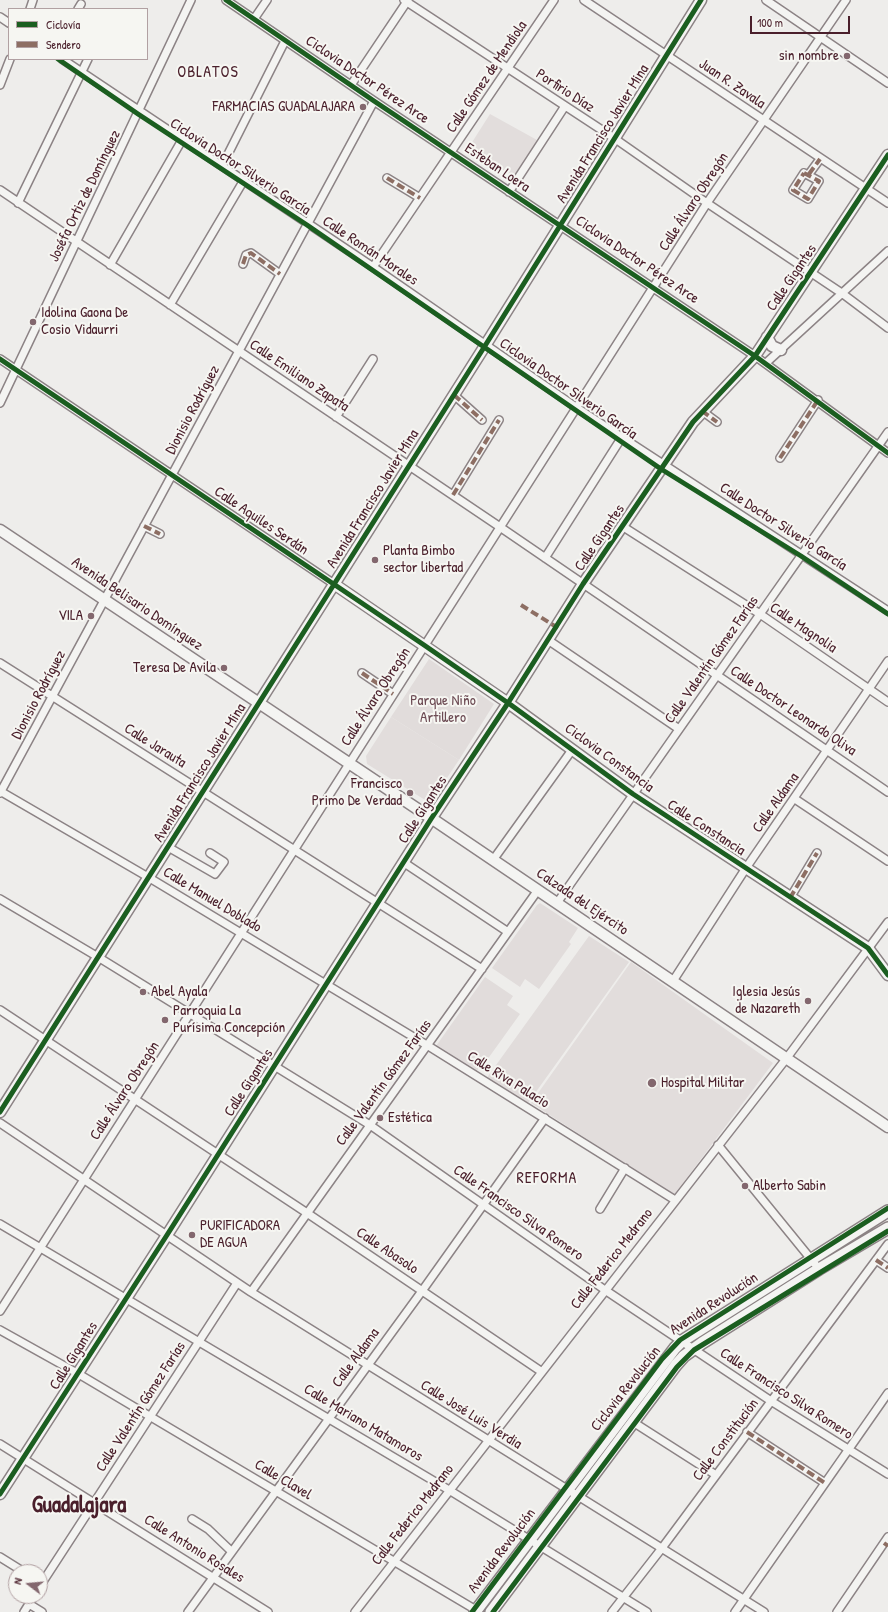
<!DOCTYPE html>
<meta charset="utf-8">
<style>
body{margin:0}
#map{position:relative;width:888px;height:1612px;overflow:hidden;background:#eeedeb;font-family:"Patrick Hand",sans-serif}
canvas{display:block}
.legend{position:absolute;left:8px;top:8px;width:140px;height:52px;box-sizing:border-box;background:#f6f6f2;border:1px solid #b1a0a2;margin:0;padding:5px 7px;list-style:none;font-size:12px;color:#4a1f2b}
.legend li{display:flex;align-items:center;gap:8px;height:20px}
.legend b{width:20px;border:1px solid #b1a0a2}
.north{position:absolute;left:8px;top:1564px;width:40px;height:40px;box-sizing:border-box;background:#f6f6f2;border:1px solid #b1a0a2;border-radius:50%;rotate:286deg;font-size:11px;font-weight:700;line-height:16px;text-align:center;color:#4a1f2b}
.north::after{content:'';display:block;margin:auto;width:14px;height:18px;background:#83676e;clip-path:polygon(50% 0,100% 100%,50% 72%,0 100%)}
.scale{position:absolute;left:750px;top:16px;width:100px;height:18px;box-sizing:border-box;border:2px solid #4a1f2b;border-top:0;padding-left:5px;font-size:12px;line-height:14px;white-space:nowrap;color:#4a1f2b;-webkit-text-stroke:3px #f6f6f2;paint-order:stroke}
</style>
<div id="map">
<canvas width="888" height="1612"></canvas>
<ul class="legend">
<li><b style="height:5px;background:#1b5e20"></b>Ciclovía</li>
<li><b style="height:5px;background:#8d6e63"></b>Sendero</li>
</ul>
<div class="north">N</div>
<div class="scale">100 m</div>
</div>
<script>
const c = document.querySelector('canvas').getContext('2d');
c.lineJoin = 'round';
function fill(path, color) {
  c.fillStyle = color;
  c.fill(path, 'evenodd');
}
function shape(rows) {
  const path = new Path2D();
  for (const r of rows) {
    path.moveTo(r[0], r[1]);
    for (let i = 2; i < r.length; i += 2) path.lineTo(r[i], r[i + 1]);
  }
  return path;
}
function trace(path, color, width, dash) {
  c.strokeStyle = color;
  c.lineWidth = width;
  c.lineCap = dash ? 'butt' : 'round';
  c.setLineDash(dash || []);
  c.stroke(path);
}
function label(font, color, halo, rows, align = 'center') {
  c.font = font + ' "Patrick Hand",sans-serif';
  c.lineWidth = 4;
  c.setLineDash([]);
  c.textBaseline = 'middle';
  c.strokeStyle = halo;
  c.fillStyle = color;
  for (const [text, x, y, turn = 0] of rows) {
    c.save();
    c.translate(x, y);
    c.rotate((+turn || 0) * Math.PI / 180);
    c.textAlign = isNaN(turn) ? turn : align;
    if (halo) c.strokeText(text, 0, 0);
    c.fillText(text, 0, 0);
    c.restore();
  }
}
fill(shape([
 [490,114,537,140,515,178,469,147],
 [391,717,459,760,430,803,367,764,366,756],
 [631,962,773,1063,674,1195,531,1103]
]), '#e2dddc');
fill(shape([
 [429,659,494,704,459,760,391,717],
 [540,903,578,928,569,942,571,944,539,989,525,979,520,987,492,968,537,905],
 [589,936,629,962,528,1103,486,1079],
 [485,977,513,996,507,1005,520,1014,487,1060,485,1059,476,1072,436,1046]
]), '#e1dcdb');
const minor = shape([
 [226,0,374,101,755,356,888,453],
 [404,0,614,138,707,203,843,294,888,328],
 [584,0,888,203],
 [766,0,888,83],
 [30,9,33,0],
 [78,9,81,4],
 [0,17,9,23],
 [254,19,267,0],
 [62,59,373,267,577,408,888,611],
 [0,85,10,59],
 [351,85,408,0],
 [222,166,285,41],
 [804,173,819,181,808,199,793,190,804,173],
 [809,174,820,159],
 [387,178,420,198],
 [0,190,500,527,888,792],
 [509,192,565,106],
 [18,203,88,59],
 [243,264,246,255,251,253,280,274],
 [110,265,182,140],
 [373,267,554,0],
 [170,305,244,180],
 [0,359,334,584],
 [766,363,888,251],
 [454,395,482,420],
 [0,403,191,0],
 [702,411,717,422],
 [336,417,373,359],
 [780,458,818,400],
 [453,495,499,420],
 [144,526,160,534],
 [622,526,760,614,888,702],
 [545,558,622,437],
 [548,640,679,729],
 [0,663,482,969],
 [362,673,393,694],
 [0,791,148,877,430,1047,675,1200],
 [0,793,374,101],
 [795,799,888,861],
 [168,847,215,874,224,862,210,853],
 [493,860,572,750],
 [403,862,508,932],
 [790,898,817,853],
 [0,899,98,957,370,1125,605,1290,771,1401,888,1474],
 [557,903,888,432],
 [673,981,746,868,888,661],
 [0,1010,307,1213,542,1372],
 [0,1123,251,1292,764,1612],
 [718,1145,819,1269],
 [600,1209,625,1168],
 [0,1224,449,1490,647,1612],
 [876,1260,888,1268],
 [251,1292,538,890],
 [0,1311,707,203,846,0],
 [0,1330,77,1373,476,1610],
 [633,1422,716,1475],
 [747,1432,825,1483],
 [0,1444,268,1612],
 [192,1519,208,1529,231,1551],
 [0,1557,24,1572],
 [40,1586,237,1283],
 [29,1604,42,1612],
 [24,1612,34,1596],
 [188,1612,422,1291,545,1118],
 [355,1612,786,1059,888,922],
 [612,1612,662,1548,888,1244],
 [735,1612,888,1393],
 [837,1612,888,1537]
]);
const secondary = shape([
 [767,337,772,346,781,350],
 [0,530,434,820,888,1127],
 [334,584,511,705,633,794,868,948,888,975],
 [0,1112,483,349,701,0],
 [0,1494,167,1235,431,819,508,703,583,584,693,422,755,356,888,155]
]);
const primary = shape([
 [475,1612,675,1348,682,1341,888,1211],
 [491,1612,676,1365,684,1356,702,1343,819,1269,888,1228]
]);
trace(minor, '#8c8385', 10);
trace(secondary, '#8c8385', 13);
trace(primary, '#8c8385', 14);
trace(minor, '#f4f4f2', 7);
trace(secondary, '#f4f4f2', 10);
trace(primary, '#f4f4f2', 11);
trace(shape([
 [804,173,819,181,808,199,793,190,804,173],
 [809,174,820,159],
 [387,178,420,198],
 [243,264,246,255,251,253,280,274],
 [454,395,482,420],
 [702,411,717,422],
 [780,458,818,400],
 [453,495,499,420],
 [144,526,160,534],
 [521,605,558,628],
 [362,673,393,694],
 [790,898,817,853],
 [876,1260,888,1268],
 [747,1432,825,1483],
 [884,1543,888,1546]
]), '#8d6e63', 4, [8, 4]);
trace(shape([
 [226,0,374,101,755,356,888,453],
 [58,59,138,114,307,225,661,469,801,556,888,614],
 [0,359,424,645,511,705,633,794,868,948,888,975],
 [0,1112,483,349,701,0],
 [0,1494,167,1235,431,819,508,703,583,584,693,422,755,356,888,155],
 [472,1612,662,1359,680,1340,888,1208],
 [493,1612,677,1367,694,1350,888,1231]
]), '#1b5e20', 5);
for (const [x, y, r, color] of [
 [847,56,4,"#83676e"],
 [363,107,4,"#83676e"],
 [33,322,4,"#83676e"],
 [375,560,4,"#83676e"],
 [91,616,4,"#83676e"],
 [224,668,4,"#83676e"],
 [410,793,4,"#83676e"],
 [143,992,4,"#83676e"],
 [808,1001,4,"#83676e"],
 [165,1020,4,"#83676e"],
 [652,1083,5,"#83676e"],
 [380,1118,4,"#83676e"],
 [745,1186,4,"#83676e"],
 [192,1235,4,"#83676e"]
]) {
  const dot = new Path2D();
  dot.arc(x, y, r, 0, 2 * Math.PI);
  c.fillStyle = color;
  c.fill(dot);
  trace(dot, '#f6f6f2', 1.5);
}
label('15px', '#4a1f2b', '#f6f6f2', [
 ["sin nombre",839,56,"right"],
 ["FARMACIAS GUADALAJARA",355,107,"right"],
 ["Idolina Gaona De",41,313],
 ["Cosio Vidaurri",41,330],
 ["Planta Bimbo",383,551],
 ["sector libertad",383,568],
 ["VILA",83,616,"right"],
 ["Teresa De Avila",216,668,"right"],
 ["Francisco",402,784,"right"],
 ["Primo De Verdad",402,801,"right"],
 ["Abel Ayala",151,992],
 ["Iglesia Jesús",800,992,"right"],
 ["de Nazareth",800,1009,"right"],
 ["Parroquia La",173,1011],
 ["Purísima Concepción",173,1028],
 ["Hospital Militar",661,1083],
 ["Estética",388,1118],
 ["Alberto Sabin",753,1186],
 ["PURIFICADORA",200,1226],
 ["DE AGUA",200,1243]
], 'left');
label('15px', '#4a1f2b', '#f6f6f2', [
 ["Calle Gómez de Mendiola",487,77,-56],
 ["Ciclovia Doctor Pérez Arce",367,80,34],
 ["Juan R. Zavala",732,84,34],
 ["Porfirio Díaz",565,91,33],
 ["Avenida Francisco Javier Mina",603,134,-58],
 ["Ciclovia Doctor Silverio García",240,167,33],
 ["Esteban Loera",497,168,34],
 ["Joséfa Ortiz de Domínguez",85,196,-64],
 ["Calle Álvaro Obregón",694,202,-57],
 ["Calle Román Morales",370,251,34],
 ["Ciclovia Doctor Pérez Arce",637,260,34],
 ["Calle Gigantes",792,278,-56],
 ["Calle Emiliano Zapata",299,376,34],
 ["Ciclovia Doctor Silverio García",568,389,35],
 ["Dionisio Rodríguez",193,410,-62],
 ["Avenida Francisco Javier Mina",373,499,-58],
 ["Calle Aquiles Serdán",261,521,34],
 ["Calle Doctor Silverio García",783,527,33],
 ["Calle Gigantes",600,538,-56],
 ["Avenida Belisario Domínguez",137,604,34],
 ["Calle Magnolia",803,628,34],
 ["Calle Valentín Gómez Farías",712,660,-55],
 ["Dionisio Rodríguez",39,695,-62],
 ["Calle Álvaro Obregón",376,697,-57],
 ["Calle Doctor Leonardo Oliva",793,711,34],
 ["Calle Jarauta",155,746,32],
 ["Ciclovia Constancia",609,758,36],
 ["Avenida Francisco Javier Mina",200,773,-58],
 ["Calle Aldama",776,803,-55],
 ["Calle Gigantes",423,810,-57],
 ["Calle Constancia",706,828,33],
 ["Calle Manuel Doblado",212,900,31],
 ["Calzada del Ejército",582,902,34],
 ["Calle Riva Palacio",508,1080,32],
 ["Calle Gigantes",249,1083,-57],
 ["Calle Valentín Gómez Farías",384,1083,-54],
 ["Calle Álvaro Obregón",125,1091,-57],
 ["Calle Francisco Silva Romero",518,1213,35],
 ["Calle Abasolo",387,1251,34],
 ["Calle Federico Medrano",612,1259,-52],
 ["Avenida Revolución",714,1304,-33],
 ["Calle Gigantes",74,1356,-58],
 ["Calle Aldama",356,1358,-54],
 ["Ciclovia Revolución",626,1389,-52],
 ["Calle Francisco Silva Romero",786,1394,33],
 ["Calle Valentín Gómez Farías",141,1407,-57],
 ["Calle José Luis Verdia",471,1415,32],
 ["Calle Mariano Matamoros",363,1423,31],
 ["Calle Constitución",726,1440,-53],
 ["Calle Clavel",283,1480,31],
 ["Calle Federico Medrano",413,1515,-52],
 ["Calle Antonio Rosales",194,1549,32],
 ["Avenida Revolución",502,1551,-53]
]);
label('15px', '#6d4b54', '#f6f6f2', [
 ["Parque Niño",443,701],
 ["Artillero",443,718]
]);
c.letterSpacing = '1px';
label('16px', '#4a1f2b', '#f6f6f2', [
 ["OBLATOS",208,73],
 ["REFORMA",547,1179]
]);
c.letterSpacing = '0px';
label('bold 23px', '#4a1f2b', '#f6f6f2', [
 ["Guadalajara",79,1506]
]);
</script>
